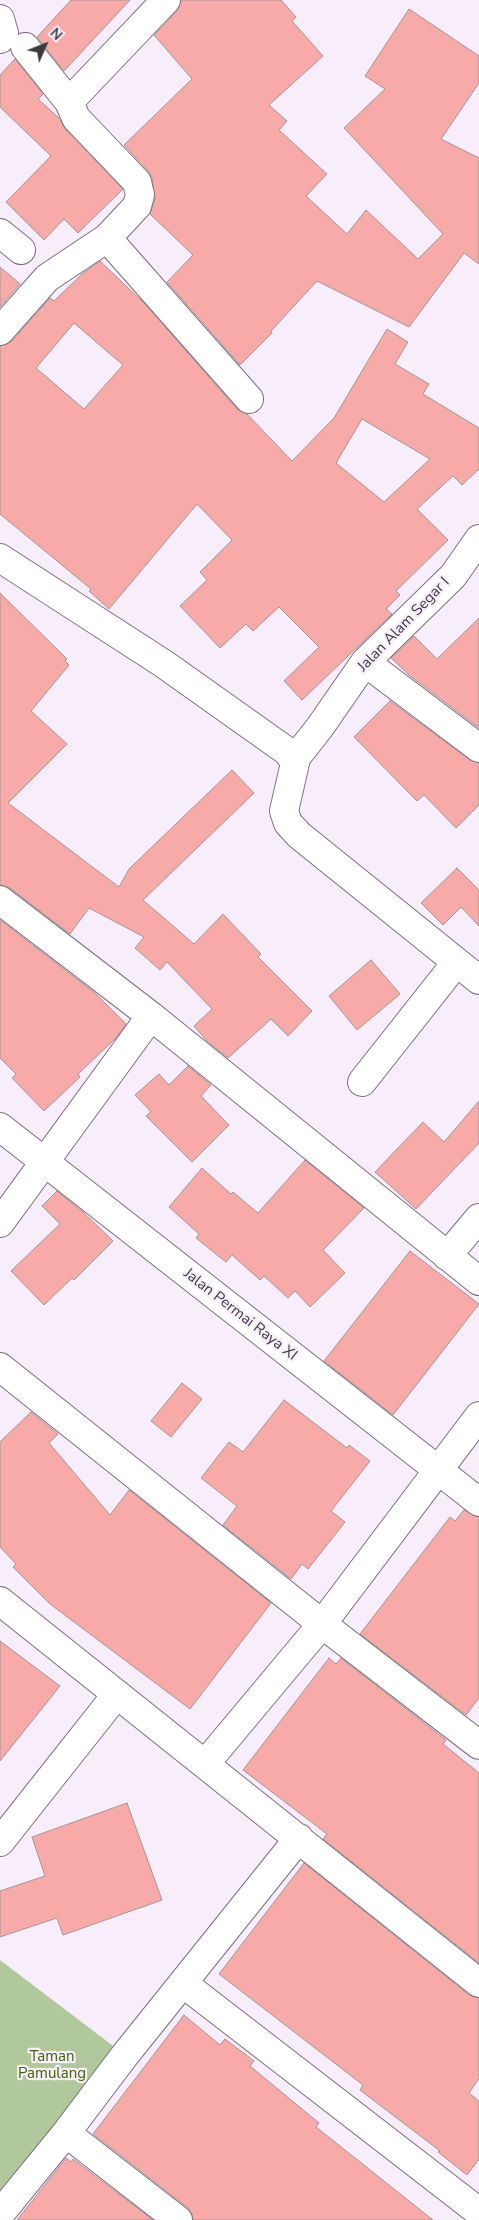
<!DOCTYPE html>
<style>
body{margin:0}
#map{position:relative;width:479px;height:2220px;overflow:hidden;background:#f8edfb;font-family:"Nunito Sans",sans-serif}
canvas{display:block}
.north{position:absolute;left:20px;top:20px;width:50px;height:50px;-webkit-text-stroke:4px #f8edfb;paint-order:stroke;rotate:46deg;font-size:14px;font-weight:700;line-height:20px;text-align:center;color:#3e3a3f}
.north::after{content:'';display:block;margin:auto;width:18px;height:22px;background:#3e3a3f;clip-path:polygon(50% 0,100% 100%,50% 72%,0 100%)}
</style>
<div id="map">
<canvas width="479" height="2220"></canvas>
<div class="north">N</div>
</div>
<script>
const c = document.querySelector('canvas').getContext('2d');
c.lineJoin = 'round';
function fill(path, color) {
  c.fillStyle = color;
  c.fill(path, 'evenodd');
}
function shape(rows) {
  const path = new Path2D();
  for (const r of rows) {
    path.moveTo(r[0], r[1]);
    for (let i = 2; i < r.length; i += 2) path.lineTo(r[i], r[i + 1]);
  }
  return path;
}
function trace(path, color, width, dash) {
  c.strokeStyle = color;
  c.lineWidth = width;
  c.lineCap = dash ? 'butt' : 'round';
  c.setLineDash(dash || []);
  c.stroke(path);
}
function label(font, color, halo, rows, align = 'center') {
  c.font = font + ' "Nunito Sans",sans-serif';
  c.lineWidth = 4.5;
  c.setLineDash([]);
  c.textBaseline = 'middle';
  c.strokeStyle = halo;
  c.fillStyle = color;
  for (const [text, x, y, turn = 0] of rows) {
    c.save();
    c.translate(x, y);
    c.rotate((+turn || 0) * Math.PI / 180);
    c.textAlign = isNaN(turn) ? turn : align;
    if (halo) c.strokeText(text, 0, 0);
    c.fillText(text, 0, 0);
    c.restore();
  }
}
fill(shape([
 [0,1960,125,2055,0,2214]
]), '#b0c89b');
const building = shape([
 [71,0,130,0,64,71,37,37,71,0],
 [181,0,281,0,296,17,292,21,323,56,269,105,287,121,279,130,327,174,306,196,347,234,366,210,418,259,443,234,344,128,385,89,365,76,409,9,479,56,479,83,441,139,479,158,479,264,464,253,409,327,317,281,271,331,272,333,240,365,167,282,193,255,150,214,155,199,152,178,148,171,124,145,192,79,154,35,177,11,181,0],
 [15,59,43,94,38,99,60,119,65,129,123,189,78,233,64,219,44,240,6,202,51,156,0,107,0,75,15,59],
 [100,261,145,304,237,409,247,414,292,461,334,418,387,329,408,342,395,364,429,384,423,394,479,428,479,469,462,485,453,476,417,509,448,540,396,591,400,595,386,609,392,614,302,700,284,681,319,647,279,607,253,631,246,624,220,648,180,606,207,580,200,572,232,540,197,504,109,609,89,591,91,589,0,514,0,346,12,341,50,298,54,301,82,274,100,261],
 [74,323,123,365,84,409,36,368,74,323],
 [362,419,430,459,384,502,336,463,362,419],
 [0,267,20,284,0,307,0,267],
 [0,593,67,659,65,661,69,665,31,711,67,744,8,803,119,887,129,869,232,770,254,793,143,900,194,944,223,914,261,954,258,957,312,1011,288,1036,271,1019,228,1058,207,1041,194,1026,212,1009,167,962,160,970,135,948,144,937,89,908,70,934,10,888,0,885,0,593],
 [479,618,479,728,409,675,391,658,414,636,437,659,479,618],
 [390,701,470,760,479,763,479,805,456,828,424,795,417,801,354,737,390,701],
 [457,868,479,890,479,926,461,907,443,925,421,903,457,868],
 [0,920,95,993,126,1024,116,1038,78,1074,80,1077,44,1111,12,1078,16,1074,0,1058,0,920],
 [371,960,400,994,357,1030,329,996,371,960],
 [188,1066,211,1085,201,1096,229,1125,192,1162,146,1116,151,1112,135,1095,159,1074,169,1085,188,1066],
 [479,1101,479,1143,416,1209,375,1172,423,1122,444,1142,479,1101],
 [305,1160,364,1208,323,1250,345,1273,310,1307,295,1291,288,1298,264,1276,260,1280,232,1255,226,1262,196,1238,199,1234,169,1207,202,1168,231,1194,233,1192,258,1213,305,1160],
 [57,1191,83,1212,113,1241,74,1280,72,1278,44,1305,11,1271,60,1224,42,1206,57,1191],
 [410,1251,479,1304,393,1415,324,1361,410,1251],
 [182,1383,202,1399,171,1437,151,1421,182,1383],
 [284,1400,347,1448,349,1445,370,1461,331,1511,345,1522,308,1569,302,1564,291,1579,223,1525,237,1506,201,1478,229,1442,243,1452,284,1400],
 [31,1412,58,1434,49,1443,110,1515,129,1490,271,1603,190,1709,50,1604,13,1567,16,1564,0,1547,0,1442,31,1412],
 [464,1510,479,1517,479,1698,466,1715,360,1634,450,1517,455,1521,464,1510],
 [0,1641,60,1686,0,1761,0,1641],
 [329,1658,336,1664,341,1658,446,1740,443,1744,479,1773,479,1963,323,1839,327,1834,243,1770,329,1658],
 [127,1803,162,1900,63,1935,57,1918,0,1937,0,1891,45,1876,32,1837,127,1803],
 [304,1863,469,1995,479,1998,479,2078,469,2093,479,2101,479,2159,467,2175,438,2152,440,2151,360,2090,363,2085,219,1974,304,1863],
 [184,2015,220,2045,225,2039,254,2061,250,2066,319,2123,316,2127,433,2220,193,2220,192,2214,188,2208,93,2134,184,2015],
 [66,2158,71,2162,73,2159,153,2220,17,2220,66,2158]
]);
fill(building, '#f7aaa8');
trace(building, '#a79594', 1);
const minor = shape([
 [0,19,4,33,0,39],
 [25,47,69,102],
 [0,233,21,250],
 [107,238,249,399],
 [0,331,47,278,107,238,137,206,140,195,137,182,76,118,69,102,166,0],
 [0,558,164,664,288,752,295,763,284,811,288,823,299,835,479,980],
 [365,662,479,748],
 [294,760,320,727,365,662,453,576,479,539],
 [0,900,151,1016,479,1281],
 [362,1082,456,963],
 [0,1127,479,1502],
 [0,1223,151,1016],
 [447,1256,479,1218],
 [0,1367,322,1624,479,1745],
 [0,1601,479,1983],
 [205,1764,322,1624,479,1416],
 [0,1842,117,1694],
 [184,1984,479,2212],
 [66,2133,178,2220],
 [0,2214,66,2133,125,2055,299,1838]
]);
trace(minor, '#7a717c', 30);
trace(minor, '#fff', 28);
label('15px', '#3e3a3f', '#f8edfb', [
 ["Jalan Alam Segar I",404,625,-46],
 ["Jalan Permai Raya XI",240,1315,38]
]);
label('15px', '#3f6406', '#f8edfb', [
 ["Taman",52,2057],
 ["Pamulang",52,2074]
]);
</script>
